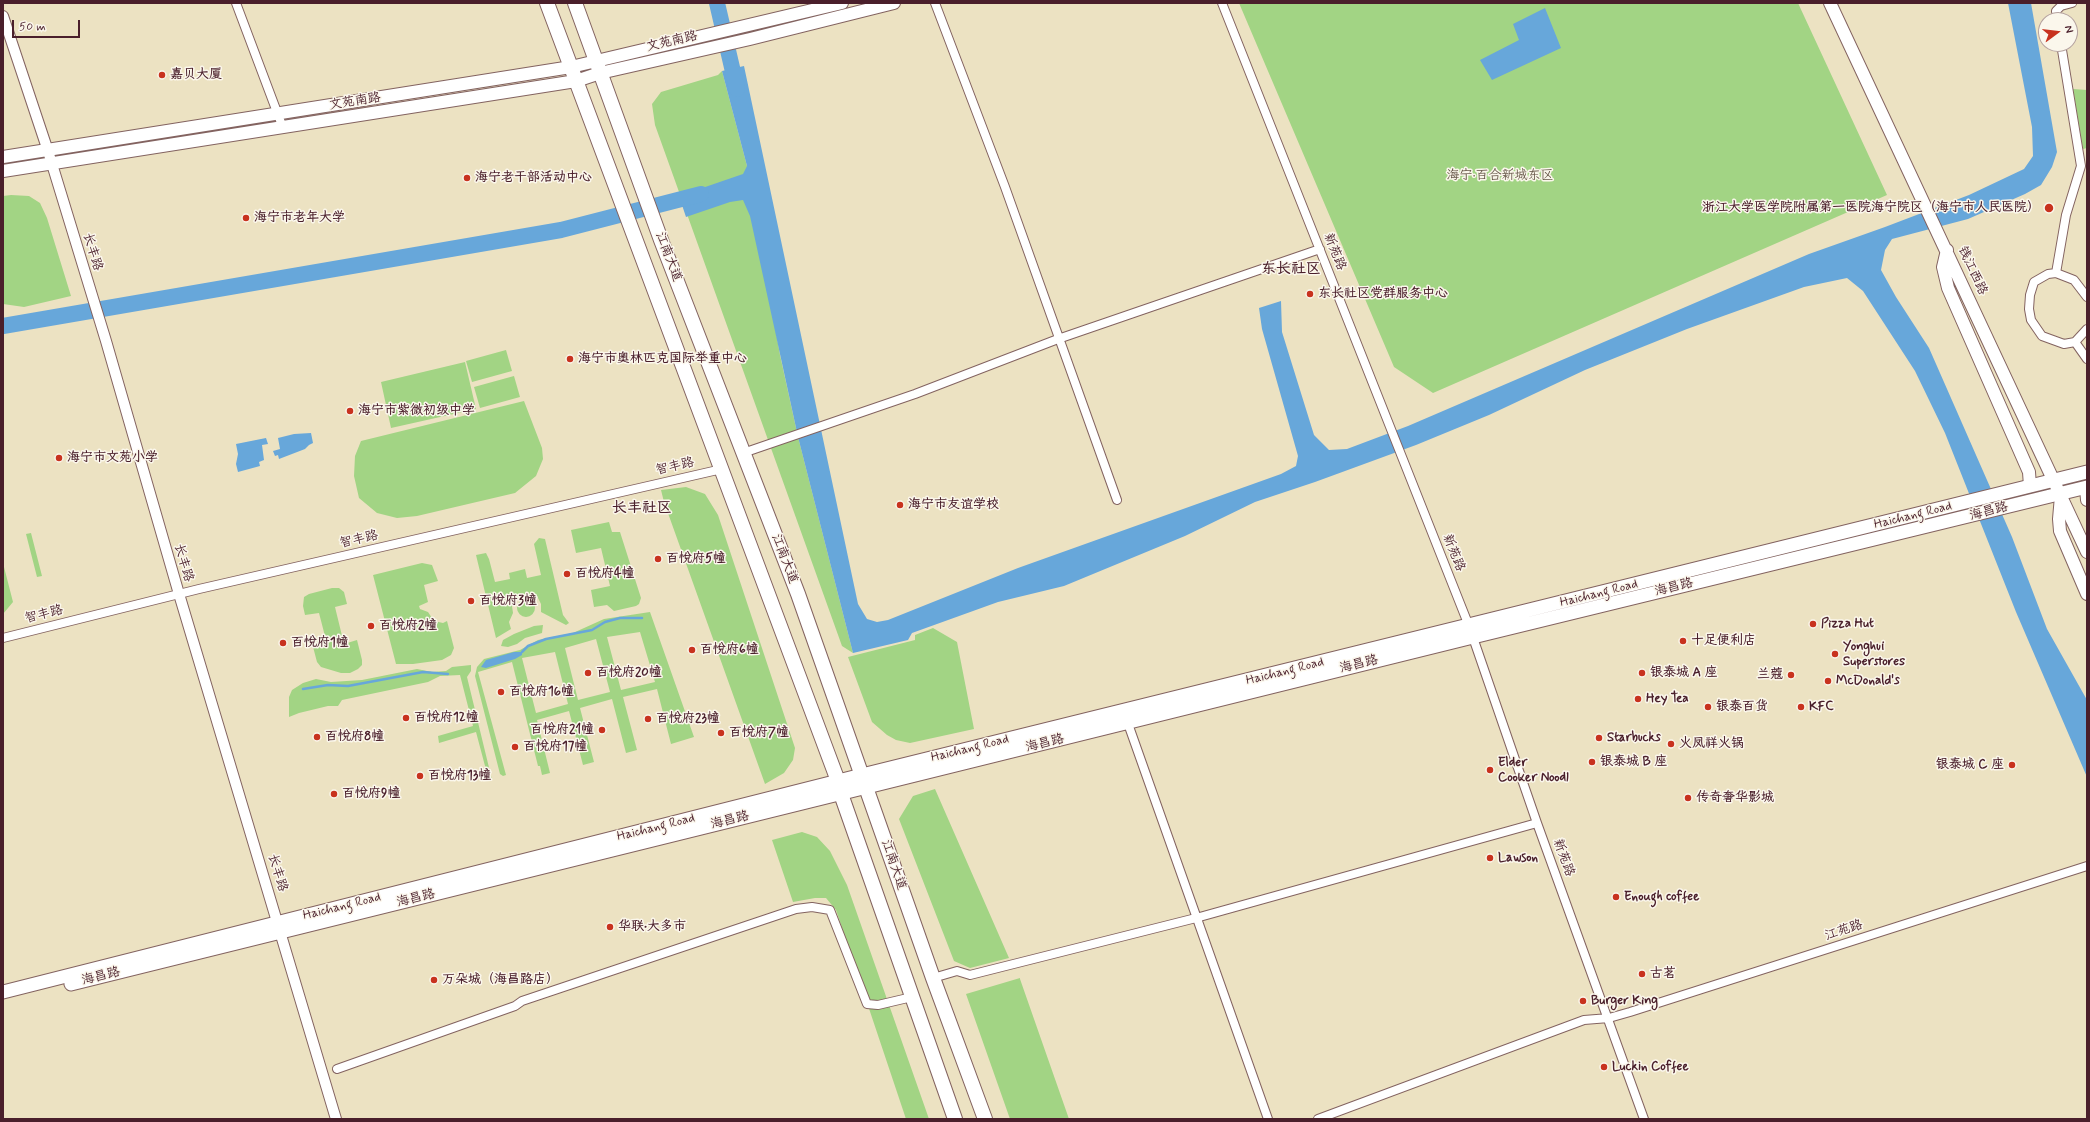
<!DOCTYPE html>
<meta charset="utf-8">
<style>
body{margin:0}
#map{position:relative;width:2090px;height:1122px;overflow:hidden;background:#ece2c2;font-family:Mynerve,sans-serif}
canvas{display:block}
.frame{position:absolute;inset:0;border:4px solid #4a1f2b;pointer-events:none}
.north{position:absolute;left:2038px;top:12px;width:40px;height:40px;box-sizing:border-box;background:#fbf7ec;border:1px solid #b4a19f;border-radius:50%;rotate:75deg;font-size:11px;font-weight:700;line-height:16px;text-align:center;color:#4a1f2b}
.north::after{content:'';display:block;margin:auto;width:14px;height:18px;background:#c8321e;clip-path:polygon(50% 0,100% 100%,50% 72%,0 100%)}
.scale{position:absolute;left:12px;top:20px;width:68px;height:18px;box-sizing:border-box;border:2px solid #4a1f2b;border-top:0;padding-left:5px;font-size:12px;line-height:14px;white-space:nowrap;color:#4a1f2b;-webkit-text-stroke:3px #fbf7ec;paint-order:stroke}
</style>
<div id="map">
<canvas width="2090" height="1122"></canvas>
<div class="frame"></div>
<div class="north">N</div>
<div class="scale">50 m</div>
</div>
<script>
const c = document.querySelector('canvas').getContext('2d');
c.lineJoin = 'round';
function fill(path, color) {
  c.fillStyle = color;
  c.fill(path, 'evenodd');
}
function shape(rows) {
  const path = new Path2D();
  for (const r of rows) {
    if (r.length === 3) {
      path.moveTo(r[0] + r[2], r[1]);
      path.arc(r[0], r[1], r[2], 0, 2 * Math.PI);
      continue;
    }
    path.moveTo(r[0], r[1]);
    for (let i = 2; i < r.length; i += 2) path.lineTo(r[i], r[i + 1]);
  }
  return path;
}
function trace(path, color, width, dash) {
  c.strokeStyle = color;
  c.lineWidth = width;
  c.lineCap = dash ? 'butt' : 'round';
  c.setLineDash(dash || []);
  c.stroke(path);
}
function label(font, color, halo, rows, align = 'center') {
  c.font = font + ' Mynerve,"LXGW WenKai TC",sans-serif';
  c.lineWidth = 3;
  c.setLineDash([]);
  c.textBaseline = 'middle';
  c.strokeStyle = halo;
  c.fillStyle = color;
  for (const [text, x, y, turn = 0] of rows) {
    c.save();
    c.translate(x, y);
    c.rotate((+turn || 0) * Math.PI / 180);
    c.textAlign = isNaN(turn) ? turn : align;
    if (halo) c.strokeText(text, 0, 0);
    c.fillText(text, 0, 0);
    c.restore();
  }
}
fill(shape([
 [1239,3,1798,3,1887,195,1433,393,1394,367],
 [722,71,747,166,780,355,798,437,853,653,842,646,655,125,652,104,661,92,718,75],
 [2073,89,2087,90,2087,148,2083,149],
 [11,195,29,196,40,203,47,218,71,296,24,307,3,304,3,196],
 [506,350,512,371,472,382,466,361],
 [465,362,476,409,391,428,381,382],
 [514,376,520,397,480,408,474,387],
 [524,401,542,448,543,459,536,476,515,493,417,516,397,518,377,513,359,498,354,476,355,456,361,441],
 [686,487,705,494,718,515,795,748,793,760,784,773,765,784,664,502,661,490],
 [609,522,612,532,620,532,641,598,639,604,636,606,614,611,607,605,594,607,591,590,610,586,601,548,576,553,571,530],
 [31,533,42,576,37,577,26,534],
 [539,538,545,539,563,615,569,623,566,625,541,612,541,604,537,596,530,594,523,595,516,599,512,606,513,613,509,622,511,629,496,638,476,555,486,553,489,559,495,582,510,579,509,573,525,569,527,578,541,575,534,544],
 [3,563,13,602,3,614],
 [422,563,432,565,438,581,424,585,428,602,419,606,420,609,428,612,434,621,443,623,447,621,454,648,451,655,442,660,413,664,396,664,373,575],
 [332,588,339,588,344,592,347,604,335,607,344,644,357,640,362,660,362,665,358,669,350,673,341,673,321,667,317,662,312,643,326,640,319,613,305,615,303,606,304,597,309,594],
 [526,608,9],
 [650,612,694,737,671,744,657,689,623,697,637,750,626,753,612,699,580,708,594,762,583,765,569,711,537,720,550,773,542,775,540,766,538,766,512,662,478,672,506,775,503,776,500,774,475,676,477,667,484,659,520,650,538,640,573,633,604,619],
 [640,632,655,682,621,690,607,637],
 [596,639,610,692,578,700,565,648],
 [555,652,568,704,536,713,522,658],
 [543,625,542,633,525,638,517,644,508,647,501,646,503,640,514,634,534,626],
 [933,628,957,642,974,729,910,743,896,740,887,735,872,722,848,657,915,640,915,635],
 [471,665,471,671,467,677,492,780,489,781,476,732,439,743,438,736,473,726,460,675,440,676,428,682,342,700,338,706,328,706,299,713,289,717,289,697,292,690,303,683,316,679,331,682,362,680,417,669,432,672,446,671,452,667],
 [935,789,1009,958,970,968,954,961,899,819,913,796],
 [802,832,817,837,830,851,847,885,929,1119,906,1119,836,910,826,898,815,898,793,902,772,840],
 [1020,978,1020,979,1069,1119,1010,1119,966,994]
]), '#a2d484');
fill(shape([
 [2008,3,2031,3,2057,152,2052,167,2041,185,2025,194,1968,219,1892,239,1885,250,1881,270,1896,297,1929,348,2012,537,2047,629,2087,700,2087,777,2016,612,1945,433,1915,371,1863,291,1847,278,1804,287,1687,329,1585,370,1489,415,1416,445,1315,482,1255,502,1185,536,1064,586,998,602,912,633,908,640,853,653,798,437,750,216,743,200,730,202,686,217,679,196,743,174,747,166,722,71,744,66,858,604,867,619,877,622,888,620,1018,568,1281,474,1296,466,1298,456,1262,329,1259,308,1281,301,1282,332,1314,435,1329,450,1347,449,1408,426,1809,254,1885,227,1969,195,2024,169,2033,156,2032,127],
 [1545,8,1561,48,1492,80,1480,60,1519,40,1513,24],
 [311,433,313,443,309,445,305,449,279,459,278,455,275,456,273,451,280,449,278,438,294,434],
 [266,438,268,444,262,445,264,460,259,462,260,466,238,472,236,464,238,454,236,444],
 [514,652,522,652,522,655,515,659,486,668,481,667,486,660]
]), '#67a7da');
trace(shape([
 [522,652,528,646,546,639,592,630,605,622,620,618,642,618],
 [303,689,328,685,348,686,423,672,448,674]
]), '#67a7da', 2.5);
trace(shape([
 [717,3,737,89],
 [3,326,561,230,701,194]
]), '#67a7da', 16);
const minor = shape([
 [236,3,283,128],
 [935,3,1005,187,1117,500],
 [1222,3,1469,626,1537,823,1644,1119],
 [2057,20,2056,11,2061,6,2072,3],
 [2061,44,2081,166,2066,215,2056,273,2048,274,2034,282,2030,295,2029,309,2031,320,2042,336,2064,344,2075,342,2087,359],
 [2056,273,2074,280,2087,297],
 [2075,342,2087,329],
 [743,453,915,394,1058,339,1320,249],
 [3,638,199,589,722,469],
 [1126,718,1268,1119],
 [933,978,957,971,970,975,1196,918,1537,823],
 [337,1069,515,1006,522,1001,796,909,812,907,830,910,867,1004,878,1005,912,997],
 [1318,1119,1584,1020,1609,1018,1630,1012,2087,866]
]);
const tertiary = shape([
 [3,16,48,151,106,341,179,594,336,1119]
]);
const secondary = shape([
 [1830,3,2087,552],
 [3,157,571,67,842,3],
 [3,171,576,81,600,73,750,39,894,3],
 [1947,250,1943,267,1948,288,2029,472,2030,486],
 [2086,488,2087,500],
 [2061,496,2059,519,2060,531,2087,594]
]);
const primary = shape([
 [71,984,1473,637,2087,487],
 [3,992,862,775,2087,472]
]);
const trunk = shape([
 [547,3,838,781,841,794,955,1119],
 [575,3,661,240,798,594,933,978,985,1119]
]);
trace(minor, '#836360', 10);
trace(tertiary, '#836360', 12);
trace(secondary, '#836360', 14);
trace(primary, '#836360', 15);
trace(trunk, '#836360', 16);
trace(minor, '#fff', 8);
trace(tertiary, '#fff', 10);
trace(secondary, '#fff', 12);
trace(primary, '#fff', 13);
trace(trunk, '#fff', 14);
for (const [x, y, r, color] of [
 [162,75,4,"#c8321e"],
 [467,178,4,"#c8321e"],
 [2049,208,5,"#c8321e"],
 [246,218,4,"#c8321e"],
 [1310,294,4,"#c8321e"],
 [570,359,4,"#c8321e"],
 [350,411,4,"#c8321e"],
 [59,458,4,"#c8321e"],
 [900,505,4,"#c8321e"],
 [658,559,4,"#c8321e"],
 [567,574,4,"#c8321e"],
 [471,601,4,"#c8321e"],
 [1813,624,4,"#c8321e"],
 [371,626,4,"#c8321e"],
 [1683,641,4,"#c8321e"],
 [283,643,4,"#c8321e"],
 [692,650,4,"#c8321e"],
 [1835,654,4,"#c8321e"],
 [588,673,4,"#c8321e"],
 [1642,673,4,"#c8321e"],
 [1791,675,4,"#c8321e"],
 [1828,681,4,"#c8321e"],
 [501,692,4,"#c8321e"],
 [1638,699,4,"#c8321e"],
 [1708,707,4,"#c8321e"],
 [1801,707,4,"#c8321e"],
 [406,718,4,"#c8321e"],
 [648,719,4,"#c8321e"],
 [602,730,4,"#c8321e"],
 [721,733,4,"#c8321e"],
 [317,737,4,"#c8321e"],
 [1599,738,4,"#c8321e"],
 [1671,744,4,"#c8321e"],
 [515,747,4,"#c8321e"],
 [1592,762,4,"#c8321e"],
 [2012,765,4,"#c8321e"],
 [1490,770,4,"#c8321e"],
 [420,776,4,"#c8321e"],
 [334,794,4,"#c8321e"],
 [1688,798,4,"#c8321e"],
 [1490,858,4,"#c8321e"],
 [1616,897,4,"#c8321e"],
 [610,927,4,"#c8321e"],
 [1642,974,4,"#c8321e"],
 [434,980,4,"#c8321e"],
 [1583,1001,4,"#c8321e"],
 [1604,1067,4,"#c8321e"]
]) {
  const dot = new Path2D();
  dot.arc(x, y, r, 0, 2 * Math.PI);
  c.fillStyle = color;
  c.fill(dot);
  trace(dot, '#fbf7ec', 1.5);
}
label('13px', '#4a1f2b', '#fbf7ec', [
 ["文苑南路",672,42,-13],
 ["文苑南路",355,102,-9],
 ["长丰路",92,252,73],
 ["新苑路",1334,252,68],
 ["江南大道",668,257,69],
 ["钱江西路",1972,271,65],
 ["智丰路",675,467,-13],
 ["海昌路",1989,512,-15],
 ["Haichang Road",1913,516,-14],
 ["智丰路",359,540,-13],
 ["新苑路",1453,553,68],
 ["江南大道",784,559,69],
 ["长丰路",183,563,74],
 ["海昌路",1674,588,-14],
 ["Haichang Road",1599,594,-14],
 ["智丰路",44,615,-14],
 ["海昌路",1359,665,-14],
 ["Haichang Road",1285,672,-14],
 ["海昌路",1045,744,-14],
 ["Haichang Road",970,749,-14],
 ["海昌路",730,821,-14],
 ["Haichang Road",656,828,-14],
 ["新苑路",1563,858,70],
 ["江南大道",893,865,71],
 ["长丰路",277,873,73],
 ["海昌路",416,899,-14],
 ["Haichang Road",342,907,-14],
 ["江苑路",1844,931,-18],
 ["海昌路",101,977,-14]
]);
label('bold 13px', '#4a1f2b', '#fbf7ec', [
 ["嘉贝大厦",170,75],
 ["海宁老干部活动中心",475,178],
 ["浙江大学医学院附属第一医院海宁院区（海宁市人民医院）",2040,208,"right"],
 ["海宁市老年大学",254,218],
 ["东长社区党群服务中心",1318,294],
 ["海宁市奥林匹克国际举重中心",578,359],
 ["海宁市紫微初级中学",358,411],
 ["海宁市文苑小学",67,458],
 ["海宁市友谊学校",908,505],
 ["百悦府5幢",666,559],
 ["百悦府4幢",575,574],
 ["百悦府3幢",479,601],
 ["Pizza Hut",1821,624],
 ["百悦府2幢",379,626],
 ["十足便利店",1691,641],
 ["百悦府1幢",291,643],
 ["Yonghui",1843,647],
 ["Superstores",1843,662],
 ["百悦府6幢",700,650],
 ["百悦府20幢",596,673],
 ["银泰城 A 座",1650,673],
 ["兰蔻",1783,675,"right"],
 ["McDonald's",1836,681],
 ["百悦府16幢",509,692],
 ["Hey Tea",1646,699],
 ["银泰百货",1716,707],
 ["KFC",1809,707],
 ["百悦府12幢",414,718],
 ["百悦府23幢",656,719],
 ["百悦府21幢",594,730,"right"],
 ["百悦府7幢",729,733],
 ["百悦府8幢",325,737],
 ["Starbucks",1607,738],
 ["火凤祥火锅",1679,744],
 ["百悦府17幢",523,747],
 ["银泰城 B 座",1600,762],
 ["Elder",1498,763],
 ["Cooker Noodl",1498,778],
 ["银泰城 C 座",2004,765,"right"],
 ["百悦府13幢",428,776],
 ["百悦府9幢",342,794],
 ["传奇奢华影城",1696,798],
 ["Lawson",1498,858],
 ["Enough coffee",1624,897],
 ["华联·大多市",618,927],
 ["古茗",1650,974],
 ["万朵城（海昌路店）",442,980],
 ["Burger King",1591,1001],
 ["Luckin Coffee",1612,1067]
], 'left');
label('13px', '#645546', '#fbf7ec', [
 ["海宁·百合新城东区",1500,176]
]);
label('bold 15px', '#4a1f2b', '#fbf7ec', [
 ["东长社区",1291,270],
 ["长丰社区",642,509]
]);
</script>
